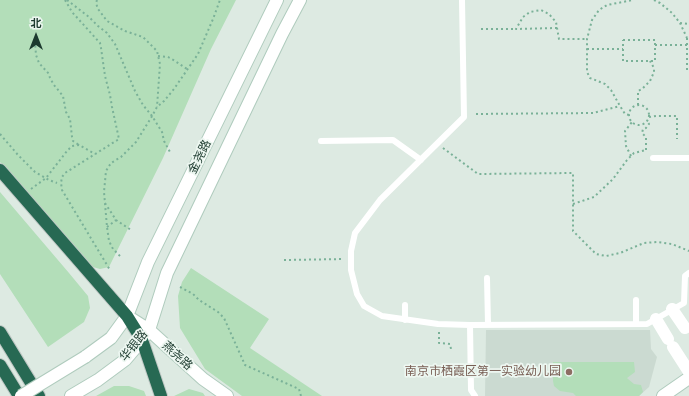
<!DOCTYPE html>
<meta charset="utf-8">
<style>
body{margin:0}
#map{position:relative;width:689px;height:396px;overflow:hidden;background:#ddeae2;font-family:"Fira Sans Condensed","Noto Sans SC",sans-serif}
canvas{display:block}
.north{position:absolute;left:16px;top:16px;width:40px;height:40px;-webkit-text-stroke:3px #edf7f1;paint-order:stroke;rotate:0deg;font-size:11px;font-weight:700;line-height:16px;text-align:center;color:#1d3b2f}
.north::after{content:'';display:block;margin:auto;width:14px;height:18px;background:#1d3b2f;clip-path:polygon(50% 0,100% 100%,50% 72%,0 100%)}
</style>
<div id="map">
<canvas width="689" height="396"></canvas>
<div class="north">北</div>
</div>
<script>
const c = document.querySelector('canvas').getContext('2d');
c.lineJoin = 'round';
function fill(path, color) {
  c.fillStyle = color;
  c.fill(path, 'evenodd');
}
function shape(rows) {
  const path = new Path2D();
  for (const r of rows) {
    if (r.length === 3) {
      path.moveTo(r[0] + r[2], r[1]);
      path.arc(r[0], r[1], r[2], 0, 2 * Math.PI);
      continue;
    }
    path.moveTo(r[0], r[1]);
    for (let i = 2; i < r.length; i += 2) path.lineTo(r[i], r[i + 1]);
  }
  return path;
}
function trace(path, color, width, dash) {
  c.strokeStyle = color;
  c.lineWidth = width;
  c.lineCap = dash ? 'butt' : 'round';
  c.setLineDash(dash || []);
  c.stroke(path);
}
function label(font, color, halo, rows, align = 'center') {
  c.font = font + ' "Fira Sans Condensed","Noto Sans SC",sans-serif';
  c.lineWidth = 3.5;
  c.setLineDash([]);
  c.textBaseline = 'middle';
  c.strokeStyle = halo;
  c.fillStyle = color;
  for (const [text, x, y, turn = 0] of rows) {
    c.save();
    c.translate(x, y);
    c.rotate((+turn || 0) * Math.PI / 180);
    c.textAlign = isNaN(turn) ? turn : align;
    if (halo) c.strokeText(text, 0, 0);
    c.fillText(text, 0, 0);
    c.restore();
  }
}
fill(shape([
 [486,330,650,330,651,349,657,357,649,387,639,396,485,396]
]), '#cbdad1');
fill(shape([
 [0,0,236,0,211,49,163,158,109,267,100,269,86,265,0,162],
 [0,192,69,273,88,296,90,308,84,322,48,347,0,274],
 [191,268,269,319,250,348,322,396,242,396,205,369,180,328,178,296,182,282],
 [553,362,634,362,635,372,627,378,628,379,634,384,641,385,643,392,639,396,576,396,573,393,560,391,554,386,553,381],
 [114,386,129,386,144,391,146,396,96,396],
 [189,389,203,393,205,396,174,396]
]), '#b3deb9');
const secondary = shape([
 [127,316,149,330,203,379,227,396],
 [85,357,111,338,127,316,148,262,277,0],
 [71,396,98,380,125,360,142,340,149,330,167,273,282,34,300,0],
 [663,396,689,378]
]);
const motorway = shape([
 [0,170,127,316,142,340,161,396],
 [0,332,39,396],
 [0,365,19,396]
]);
trace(secondary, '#afcbbd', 14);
trace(motorway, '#c0c8c5', 14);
trace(shape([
 [65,0,72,12,100,43,101,48,105,76,110,95,112,107,119,139,65,173,62,177,61,183,62,190,110,270],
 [67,0,89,17,98,26,107,33,115,44,135,91,143,105,152,116,162,132,164,141,170,152],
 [97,0,96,3,98,9,107,21,125,31,143,37,157,51,160,64,157,107],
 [654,0,660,3,672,13,680,23,687,38],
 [680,23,689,24],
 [557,28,516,29,523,17,530,12,541,10,549,14,556,22,557,28,559,39,587,39],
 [481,29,516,29],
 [37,36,35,42,36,55,39,63,49,74,50,78,54,85,63,96,66,112,70,119,72,137,73,141,79,145],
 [623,40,655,40,655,61,623,61,623,40],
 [655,45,687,45],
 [587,49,623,49],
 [158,56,168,57,175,61,187,69],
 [687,70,687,38,689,36],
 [638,105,638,91,642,89,650,81,654,72,654,68,650,61],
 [639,115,10],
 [476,114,593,113,620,106],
 [629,115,625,114,620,106,611,90,605,84,590,78,587,72,587,39,592,20,599,10,607,5,633,0],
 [649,117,656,116,677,116,677,139],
 [0,134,18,155,35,172,49,180,57,183],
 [443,148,478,174,573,173,573,231,596,254,606,256,620,253,644,243,657,242,672,244,689,251],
 [646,150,646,137,642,133,643,129,646,128,649,124,647,121],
 [631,156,626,146,625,131,632,122],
 [31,189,46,178,67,151,72,146,79,145,95,154],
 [105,203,116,220,131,230],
 [573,204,594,197,613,179,627,160,634,153,646,150],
 [107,227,116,220],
 [120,256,113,249,109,241,107,227,104,192,106,171,111,163,121,157,136,142,151,118,157,107,164,101,174,89,198,54,213,19,220,0],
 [284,260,344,259],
 [180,287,193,294,199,300,218,312,224,318,245,365,299,389,301,396],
 [439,332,439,343,450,344,451,349]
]), '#7ab198', 2, [2, 3]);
trace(shape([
 [462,0,464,117,380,200,355,233,351,251,351,270,357,294,364,306,382,316,438,324,470,325],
 [321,141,393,140,421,160],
 [653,158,689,158],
 [487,278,488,324],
 [405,305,405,320],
 [636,324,636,300],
 [475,396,471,390,470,325,647,324,684,303,685,276,689,273]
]), '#fff', 6);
trace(shape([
 [672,309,685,328],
 [656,319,668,339],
 [673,347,689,372]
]), '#fff', 12);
trace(secondary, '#fff', 12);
trace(motorway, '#276953', 12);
const secondaryBridge = shape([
 [21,396,85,357]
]);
trace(secondaryBridge, '#afcbbd', 14, []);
trace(secondaryBridge, '#fff', 12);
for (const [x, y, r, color] of [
 [569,372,4,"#8d6e63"]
]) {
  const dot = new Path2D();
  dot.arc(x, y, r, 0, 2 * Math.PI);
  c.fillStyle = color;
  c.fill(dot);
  trace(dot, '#edf7f1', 1.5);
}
label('12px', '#1d3b2f', '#edf7f1', [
 ["金尧路",200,157,-64],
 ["华银路",134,346,-51],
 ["燕尧路",177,356,42]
]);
label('12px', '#785e54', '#edf7f1', [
 ["南京市栖霞区第一实验幼儿园",561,372]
], 'right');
</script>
